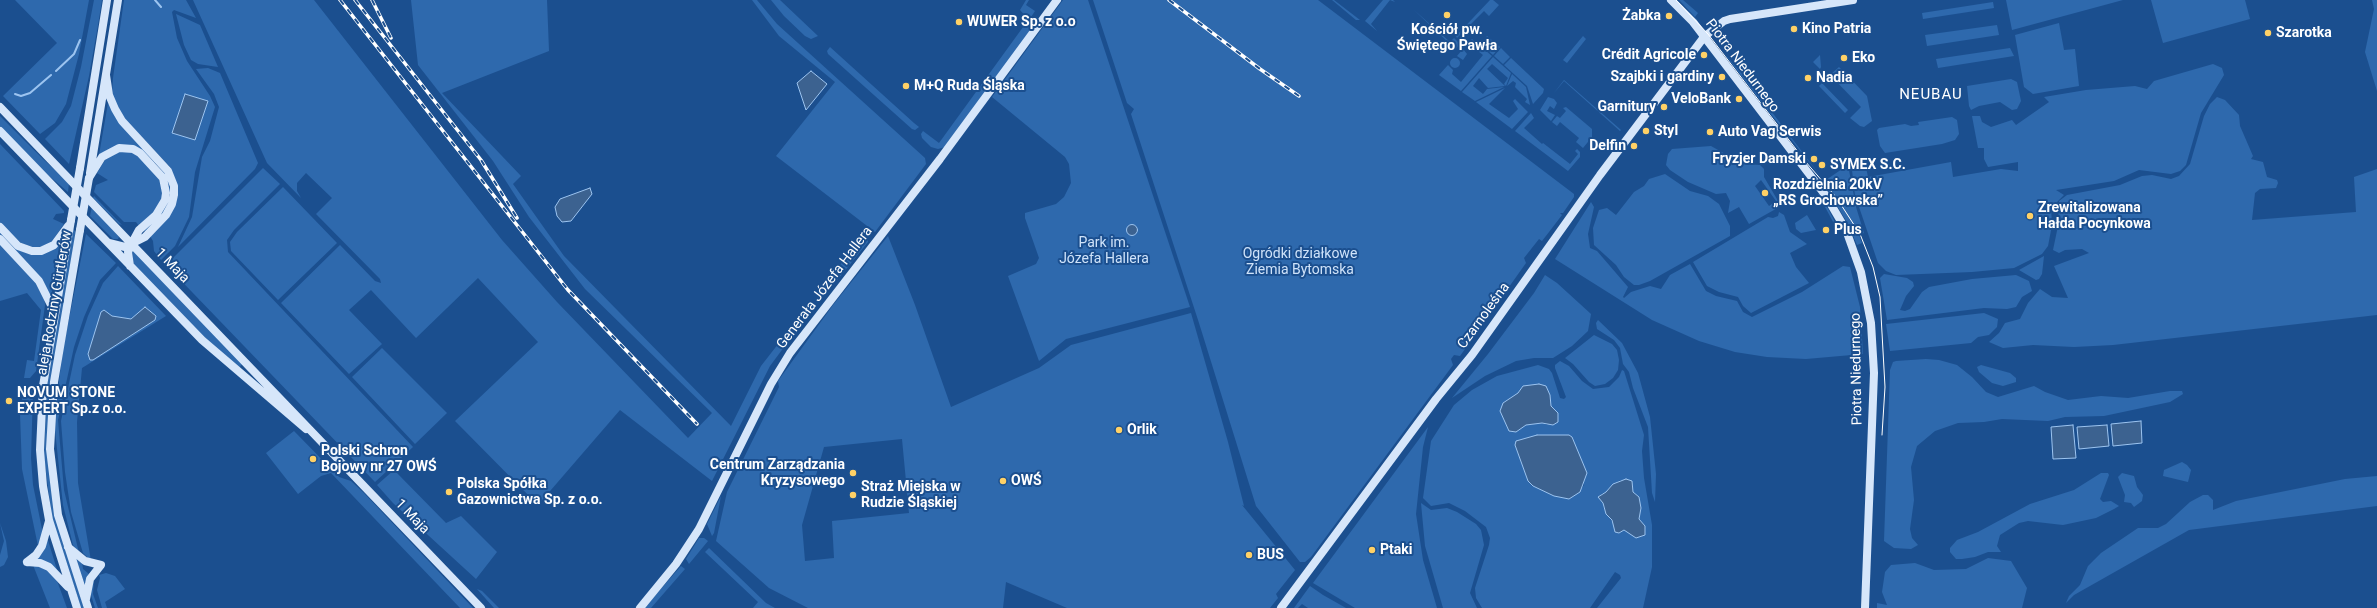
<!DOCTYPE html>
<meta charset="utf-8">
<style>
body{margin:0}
canvas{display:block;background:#1b4f8f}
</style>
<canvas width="2377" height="608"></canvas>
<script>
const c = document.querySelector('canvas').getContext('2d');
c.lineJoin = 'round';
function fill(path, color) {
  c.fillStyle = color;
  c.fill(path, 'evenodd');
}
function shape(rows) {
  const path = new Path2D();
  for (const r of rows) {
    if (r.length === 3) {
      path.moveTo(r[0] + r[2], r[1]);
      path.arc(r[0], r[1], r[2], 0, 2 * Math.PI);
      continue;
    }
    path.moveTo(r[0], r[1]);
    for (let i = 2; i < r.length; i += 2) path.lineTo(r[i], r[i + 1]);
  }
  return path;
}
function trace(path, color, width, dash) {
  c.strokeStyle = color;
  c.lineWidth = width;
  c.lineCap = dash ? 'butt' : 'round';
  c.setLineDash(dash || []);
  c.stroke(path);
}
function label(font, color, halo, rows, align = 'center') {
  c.font = font + ' Roboto,sans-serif';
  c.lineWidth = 4;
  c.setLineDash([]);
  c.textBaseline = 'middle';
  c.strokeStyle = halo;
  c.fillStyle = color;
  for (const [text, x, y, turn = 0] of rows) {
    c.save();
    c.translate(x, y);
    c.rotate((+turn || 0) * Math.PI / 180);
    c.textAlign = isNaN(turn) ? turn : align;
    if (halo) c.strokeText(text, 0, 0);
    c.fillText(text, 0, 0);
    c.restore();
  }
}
fill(shape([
 [15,0,89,0,79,54,66,104,55,123,40,134,3,96,57,43],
 [94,0,102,0,98,25,89,76,69,164,45,139,62,122,71,106,81,67],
 [124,0,186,0,196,18,174,10,172,12,177,38,187,61,210,96,215,107,195,172,189,217,175,246,161,260,154,251,153,241,150,236,178,196,178,190,171,168,126,120,118,108,112,94,113,78],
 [193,0,314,0,502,240,557,302,688,438,712,413,585,289,529,217,493,161,418,65,411,0,547,0,549,51,442,93,521,176,513,184,564,256,731,426,761,366,810,303,810,312,770,366,712,481,620,410,538,505,455,421,538,342,478,278,416,338,371,290,349,310,382,344,349,374,281,303,340,245,375,281,381,283,380,279,316,214,332,198,306,173,297,183,297,191,301,198,267,163],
 [752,0,757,0,777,24,925,158,926,164,875,232,776,156,835,82,779,36],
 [771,0,780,0,818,36,811,39,805,36,784,16],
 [1026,0,1029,0,1026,5,1035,11,1029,20,1020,10],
 [1063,0,1088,0,1190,307,1066,339,1039,361,1008,276,1036,264,1039,258,1025,218,1025,213,1056,204,1064,197,1071,183,1069,164,1065,157,992,97],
 [1093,0,1318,0,1574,194,1574,197,1563,213,1560,213,1562,215,1549,232,1542,241,1539,239,1524,258,1526,263,1460,356,1454,355,1451,359,1453,365,1311,557,1305,562,1300,562,1256,506,1199,323,1131,114,1134,109,1127,103],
 [1332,0,1334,0,1360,20,1356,20],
 [1383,0,1393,0,1395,2,1390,0,1371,24,1377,31,1365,21],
 [1490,0,1493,0,1499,5,1489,16,1484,11,1457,38,1456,36],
 [1679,0,1683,0,1698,13,1695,17],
 [2006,0,2123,0,2012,30],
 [2151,0,2245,0,2250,19,2163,43],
 [2372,0,2377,0,2377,91,2365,52,2374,9],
 [1993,2,1994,8,1923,19,1922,13],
 [1414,10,1450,42,1454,38,1460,44,1454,51,1450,48,1450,44],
 [176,14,200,25,218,67,198,64,191,60,184,45],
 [1026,23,1030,27,1030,31,945,147,938,149,931,147,922,138,921,134,923,131,939,143],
 [2059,23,2064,50,2075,49,2079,86,2033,94,2024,87,2015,35],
 [1997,25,1999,35,1927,46,1925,35],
 [1487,36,1500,47,1493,55,1480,44,1485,45,1488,42,1485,39],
 [1583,36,1586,39,1567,63,1563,60],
 [1472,39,1492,56,1461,91,1439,75,1448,65,1453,70,1452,74,1461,82,1483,55,1473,47,1470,50,1465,47],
 [830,47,914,123,919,127,915,130,912,129,828,54,827,51],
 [1501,48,1510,57,1503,64,1494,56],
 [2010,48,2014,56,1938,68,1936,59],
 [1463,49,1467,54,1463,60,1457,56],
 [1724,53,1749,82,1822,178,1770,113],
 [1820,55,1821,67,1820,69,1813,62],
 [1493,57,1511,73,1506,86,1504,84,1508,78,1492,64,1487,69,1486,68,1505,86,1488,88,1479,78,1473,86,1483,94,1487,89,1504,87,1475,101,1462,92],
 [1511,58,1544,89,1543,93,1533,104,1527,86,1504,65],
 [1455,63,5],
 [2213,64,2222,68,2224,75,2201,113,2186,165,2180,171,2171,174,2139,170,2114,181,2056,190,2064,195,2051,208,2052,225,2048,246,2042,254,2014,268,1972,272,1896,275,1886,271,1878,263,1855,195,1852,170,1861,162,1865,163,1868,177,1951,162,1953,177,2001,169,2018,171,2018,162,1988,167,1984,159,1984,148,1978,148,1972,116,1980,116,1982,122,1991,127,2012,120,2016,125,2049,102,2044,97,2086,90,2135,86,2147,89,2154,81],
 [1839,67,1867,96,1872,121,1864,127,1860,126,1850,118,1861,107,1830,75],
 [208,68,220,73,258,163,255,169,178,247,192,217,202,157,210,141,219,107,214,94,196,69],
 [1512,74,1526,87,1530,105,1525,102,1527,99,1515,87,1516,83,1513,81,1507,86],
 [2011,79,2017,82,2021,101,2017,109,2012,110,2000,102,1979,106,1971,110,1969,106,1967,86],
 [1564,80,1621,130,1620,131,1564,81,1554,93],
 [1822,83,1848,110,1845,113,1819,86],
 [1505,88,1489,104,1509,118,1518,109,1513,101,1515,99,1528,112,1512,129,1476,102],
 [1548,97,1554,99,1557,103,1554,109,1550,106,1547,111,1555,115,1551,121,1540,110],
 [2217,97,2225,100,2239,115,2240,126,2253,156,2251,159,2263,162,2267,177,2277,180,2278,183,2276,188,2260,189,2255,193,2252,220,2356,212,2354,177,2377,169,2377,315,2113,345,2074,347,2033,345,2003,348,1989,342,1999,333,2005,323,2020,319,2028,303,2040,289,2052,297,2068,298,2054,266,2089,253,2082,249,2065,250,2059,253,2053,250,2058,226,2059,201,2067,195,2120,185,2142,176,2152,175,2171,179,2179,176,2190,164,2204,116,2210,104],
 [108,103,162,167,170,183,171,196,166,210,145,232,144,230,169,187,168,184,160,168,147,155,136,147,99,155],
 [1566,107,1592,129,1592,137,1583,148,1576,142,1579,138,1560,122,1557,126,1552,122,1557,116,1560,118,1566,111,1563,108],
 [1531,113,1534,118,1524,128,1542,144,1543,143,1570,164,1578,154,1575,151,1577,149,1580,152,1580,157,1568,171,1515,131],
 [0,116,43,159,69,183,68,192,42,170,0,126],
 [1952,117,1957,120,1959,134,1955,140,1942,144,1885,153,1880,146,1877,130,1879,128,1905,124,1911,126,1919,125,1918,122],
 [0,144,64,211,64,213,56,214,53,219,64,224,50,244,36,248,21,243,0,223],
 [1711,146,1743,164,1760,165,1764,169,1764,177,1781,206,1749,224,1739,207,1728,213,1730,201,1726,193,1716,194,1688,182,1670,170,1666,165,1668,154,1672,149],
 [1761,180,1776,201,1769,206,1755,186],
 [126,151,138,155,160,179,163,197,157,209,139,226,136,222,124,222,94,192,96,185,108,180,97,173,105,160,118,152],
 [1848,165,1856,207,1864,233,1859,235,1862,243,1857,245,1848,224,1823,182],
 [263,168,280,184,234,230,227,240,228,252,413,447,375,482,166,265],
 [1665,174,1690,191,1708,196,1719,204,1730,226,1730,236,1650,281,1639,285,1634,285,1624,277,1616,265,1594,245,1593,228,1599,210,1607,208,1616,215,1634,192,1644,186,1649,179],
 [283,187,337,243,278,300,231,251,230,242,237,232],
 [1818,194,1821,195,1839,230,1838,231],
 [94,196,122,225,132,228,119,224,93,198],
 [1591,202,1594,207,1588,234,1590,248,1597,251,1628,287,1623,297,1624,298,1631,292,1650,286,1661,289,1670,275,1690,264,1706,291,1716,296,1737,301,1743,312,1752,317,1802,292,1843,266,1850,267,1860,307,1863,354,1806,359,1767,357,1735,352,1699,341,1652,320,1555,259],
 [92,206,119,237,118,239,113,239,90,216],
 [1779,212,1784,215,1790,232,1807,244,1790,253,1796,267,1809,283,1751,313,1743,306,1738,297,1719,292,1707,286,1693,262,1768,217,1773,218,1778,216],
 [1807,215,1816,230,1801,233,1796,229,1795,223],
 [73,229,76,232,49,393,47,452,56,518,84,608,81,608,52,518,44,457,47,386],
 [0,232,22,251,60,244,51,298,0,235],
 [86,234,116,263,100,280,84,317,74,347,58,420,64,490,79,553,73,545,63,505,54,421,63,349],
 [864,234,868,238,868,242,835,283,830,278],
 [888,236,915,305,951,407,1039,368,1071,345,1191,313,1228,442,1244,506,1242,505,1295,570,1276,594,1278,598,1270,608,1067,608,1006,582,1003,608,808,608,769,588,716,541,727,492,779,387,778,381,833,305],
 [902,439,909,513,832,521,834,558,805,561,802,525,824,447],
 [0,243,31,274,44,295,45,305,36,371,30,378,24,378,27,360,34,361,41,310,27,293,0,301],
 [132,248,243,363,239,368,203,336,137,269,133,263],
 [2044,256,2042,274,2039,279,2036,280,2019,270],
 [118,266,166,316,82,368,77,422,78,483,91,561,83,553,71,512,65,472,61,421,75,355,88,316,103,283],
 [1884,274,1907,278,1913,282,1914,286,1906,296,1900,310,1905,311,1910,309,1922,292,1929,287,1972,279,2016,275,2029,281,2032,291,2022,297,2016,307,2007,309,1984,308,1887,320,1880,278],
 [1545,275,1557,283,1591,314,1588,331,1572,346,1553,358,1534,358,1516,361,1485,376,1452,398,1488,354,1534,293],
 [828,280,832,285,831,288,826,291,820,289],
 [1984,313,1998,319,1997,327,1989,335,1978,337,1971,343,1890,351,1886,324],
 [1598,320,1622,343,1638,373,1650,417,1656,474,1655,502,1652,493,1648,427,1633,388,1629,372,1623,364,1620,348,1614,340,1597,329,1596,323],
 [1594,335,1612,344,1617,350,1619,360,1618,370,1613,378,1605,384,1595,386,1589,382,1573,364,1565,358],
 [382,348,447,413,415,444,352,377],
 [1926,359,1939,360,1957,365,1972,377,1986,392,1998,397,2034,386,2045,392,2068,400,2101,396,2128,398,2170,391,2182,391,2183,394,2170,402,2104,416,2065,417,2048,421,2002,419,1984,422,1958,423,1935,431,1917,446,1911,467,1914,500,1910,529,1912,538,1918,545,1911,549,1894,548,1884,541,1890,370,1893,362,1896,361],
 [1560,361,1569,366,1582,381,1593,389,1609,387,1619,377,1622,370,1624,371,1644,435,1642,451,1644,478,1652,525,1652,567,1643,608,1597,608,1621,578,1620,575,1615,572,1590,608,1482,608,1476,598,1475,588,1489,545,1490,538,1486,527,1465,511,1449,503,1431,506,1423,498,1431,441,1454,405,1472,390,1497,376,1538,365,1549,369,1552,373,1560,398,1564,399,1566,397,1555,368,1555,365],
 [1523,386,1550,395,1551,406,1558,413,1547,425,1542,423,1526,425,1516,432,1503,403,1518,393],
 [1537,435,1569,435,1572,437,1584,485,1579,492,1569,499,1532,486,1528,481,1515,445],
 [1621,480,1632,485,1633,492,1639,497,1641,508,1639,519,1645,526,1628,531,1624,530,1619,533,1604,509,1601,494,1606,492,1613,484],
 [1981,365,2010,373,2016,378,2016,382,2003,386,1992,383,1979,372,1977,367],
 [24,385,30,386,33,391,31,458,33,485,43,534,38,546,22,469,20,414],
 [1428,427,1423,447,1416,514,1423,560,1437,608,1355,608,1313,583],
 [294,431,339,477,351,481,364,493,473,608,460,608,331,473,321,476,298,494,266,453],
 [2182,462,2187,465,2191,470,2188,482,2163,476,2164,470],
 [394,470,446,523,461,516,497,552,476,579,393,503,377,485],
 [2101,473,2108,473,2109,475,2100,499,2103,502,2111,501,2119,506,2114,509,2096,518,2063,525,2028,521,2019,523,2000,535,1997,546,2001,552,1988,552,1975,557,1962,559,1956,559,1950,552,1950,548,1957,540,1978,532,2030,504,2074,490],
 [2122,473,2134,476,2137,487,2143,495,2142,501,2134,507,2131,503,2124,502,2125,495,2118,477],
 [2377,476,2377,506,2189,530,2074,595,2066,603,2069,596,2080,585,2088,566,2101,553,2138,528,2158,528,2166,524,2190,502,2203,495,2208,495,2213,500,2213,510,2236,501,2345,479],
 [721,496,714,533,712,536,707,524],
 [1421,503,1431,510,1447,508,1457,512,1476,524,1481,530,1484,545,1470,593,1477,608,1443,608,1425,546],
 [0,523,6,541,8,557,4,565,0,567,0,555,4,541],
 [47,537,58,573,35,560],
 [699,538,704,538,708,541,689,564,686,559],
 [709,548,766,603,775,608,753,608,758,602,705,552],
 [73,555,82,562,83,569,89,574,84,586],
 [1988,558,2011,561,2027,588,2022,608,1877,608,1877,603,1887,605,1882,592,1885,572,1891,565,1915,563,1934,570,1966,569],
 [33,565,48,570,56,578,67,608,50,608],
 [681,566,685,569,651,608,644,608],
 [106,573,115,576,125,589,105,602,107,608,102,608,97,590,100,578,99,575],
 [94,580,93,594,98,608,95,608,91,595,91,584],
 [1310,586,1323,595,1346,608,1308,608,1302,604,1298,608,1294,608],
 [477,589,482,591,499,608,494,608]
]), '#2e69ad');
const water = shape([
 [811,71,827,84,806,110,797,83,811,71],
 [185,94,208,101,195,140,172,133,185,94],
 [590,188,592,194,571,221,562,222,557,216,555,207,560,199,590,188],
 [1132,230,5.5],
 [145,307,156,316,155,320,93,360,90,360,88,354,101,312,104,310,112,316,131,319,145,307],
 [1539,384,1546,386,1550,395,1551,406,1558,413,1558,422,1553,425,1542,423,1526,425,1516,432,1509,431,1500,411,1503,403,1518,393,1523,386,1539,384],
 [2141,421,2142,443,2113,446,2111,424,2141,421],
 [2073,425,2076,458,2053,459,2051,427,2073,425],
 [2107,425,2109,446,2079,449,2077,427,2107,425],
 [1537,435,1569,435,1572,437,1587,473,1580,492,1569,499,1554,496,1533,486,1528,481,1515,445,1516,441,1537,435],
 [1626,479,1632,481,1633,492,1639,497,1641,508,1639,519,1645,526,1645,535,1636,538,1624,530,1619,533,1615,532,1612,520,1606,514,1603,503,1598,497,1606,492,1613,484,1626,479]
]);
fill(water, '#3c6290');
trace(water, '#9cc4f0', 1);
trace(shape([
 [155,0,161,7],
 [56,71,74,54,80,40],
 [15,94,21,96,30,93,51,75]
]), '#9cc4f0', 2);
trace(shape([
 [1671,0,1693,22,1826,196,1846,230,1861,272,1871,323,1874,373,1865,608],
 [106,75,109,95,115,109,122,121,168,171,174,186,174,195,172,204,166,215,145,237,125,247,109,243],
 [0,107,481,608],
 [0,131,202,340,306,429],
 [80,168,107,0],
 [90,173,118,0],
 [89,178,102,157,119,148,133,149,140,153,163,178,166,193,165,200,156,215,139,230,132,243,128,252,130,266],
 [71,220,43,386,40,450,43,486,49,520,77,608],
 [0,227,18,246,32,251,41,251,54,245,68,226],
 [80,230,54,382,50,449,58,515,88,608],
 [0,239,39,281,55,313],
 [68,547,85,561,101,565,90,579,86,599],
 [27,562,40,563,49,567,68,587],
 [27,562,36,555,42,546,49,521],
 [640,608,676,564,699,529,771,384,790,353,940,159,1057,0],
 [1281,608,1436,399,1472,355,1600,175,1704,37,1724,21,1730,19,1853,0]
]), '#d6e6fa', 8);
trace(shape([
 [1676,0,1708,34,1805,161,1836,197,1860,234,1873,267,1880,297,1885,387,1882,435]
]), '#fff', 1);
const rail = shape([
 [340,0,568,290,697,424],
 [355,0,481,160,517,218],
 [372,0,391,38],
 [1169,0,1260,69,1299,96]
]);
trace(rail, '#fff', 3.5);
trace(rail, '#1b4f8f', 2, [6]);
trace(shape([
 [71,220,80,168],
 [80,230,89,178]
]), '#d6e6fa', 8);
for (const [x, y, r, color] of [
 [1447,15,4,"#ffd166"],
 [1669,16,4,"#ffd166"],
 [959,22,4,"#ffd166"],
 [1794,29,4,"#ffd166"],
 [2268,33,4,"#ffd166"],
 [1704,55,4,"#ffd166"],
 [1844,58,4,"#ffd166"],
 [1722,77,4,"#ffd166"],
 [1808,78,4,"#ffd166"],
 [906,86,4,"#ffd166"],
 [1739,99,4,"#ffd166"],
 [1664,107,4,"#ffd166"],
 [1646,131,4,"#ffd166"],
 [1710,132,4,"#ffd166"],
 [1634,146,4,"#ffd166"],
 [1814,159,4,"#ffd166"],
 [1822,165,4,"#ffd166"],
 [1765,193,4,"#ffd166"],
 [2030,216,4,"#ffd166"],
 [1826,230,4,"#ffd166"],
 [9,401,4,"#ffd166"],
 [1119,430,4,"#ffd166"],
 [313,459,4,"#ffd166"],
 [853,473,4,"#ffd166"],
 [1003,481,4,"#ffd166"],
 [449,492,4,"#ffd166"],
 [853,495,4,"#ffd166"],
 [1372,550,4,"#ffd166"],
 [1249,555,4,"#ffd166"]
]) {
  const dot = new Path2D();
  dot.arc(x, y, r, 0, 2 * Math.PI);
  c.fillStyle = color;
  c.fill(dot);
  trace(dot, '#1b4f8f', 1.5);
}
label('bold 14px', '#fff', '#1b4f8f', [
 ["Żabka",1661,16,"right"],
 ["WUWER Sp. z o.o",967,22],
 ["Kino Patria",1802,29],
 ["Kościół pw.",1447,30,"center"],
 ["Świętego Pawła",1447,46,"center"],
 ["Szarotka",2276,33],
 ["Crédit Agricole",1696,55,"right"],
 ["Eko",1852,58],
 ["Szajbki i gardiny",1714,77,"right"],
 ["Nadia",1816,78],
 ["M+Q Ruda Śląska",914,86],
 ["VeloBank",1731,99,"right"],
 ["Garnitury",1656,107,"right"],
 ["Styl",1654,131],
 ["Auto Vag Serwis",1718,132],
 ["Delfin",1626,146,"right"],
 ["Fryzjer Damski",1806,159,"right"],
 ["SYMEX S.C.",1830,165],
 ["Rozdzielnia 20kV",1773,185],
 ["„RS Grochowska”",1773,201],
 ["Zrewitalizowana",2038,208],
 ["Hałda Pocynkowa",2038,224],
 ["Plus",1834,230],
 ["NOVUM STONE",17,393],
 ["EXPERT Sp.z o.o.",17,409],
 ["Orlik",1127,430],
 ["Polski Schron",321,451],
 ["Bojowy nr 27 OWŚ",321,467],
 ["Centrum Zarządzania",845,465,"right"],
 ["Kryzysowego",845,481,"right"],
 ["OWŚ",1011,481],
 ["Polska Spółka",457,484],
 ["Gazownictwa Sp. z o.o.",457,500],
 ["Straż Miejska w",861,487],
 ["Rudzie Śląskiej",861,503],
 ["Ptaki",1380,550],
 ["BUS",1257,555]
], 'left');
label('14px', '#fff', '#1b4f8f', [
 ["Piotra Niedurnego",1742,66,53],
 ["1 Maja",172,266,46],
 ["Generała Józefa Hallera",825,288,-53],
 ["aleja Rodziny Gürtlerów",55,303,-80],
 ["Czarnoleśna",1484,316,-54],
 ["Piotra Niedurnego",1857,369,-91],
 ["1 Maja",412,517,46]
]);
label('14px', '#cfe3fa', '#1b4f8f', [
 ["Park im.",1104,243],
 ["Józefa Hallera",1104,259],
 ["Ogródki działkowe",1300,254],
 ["Ziemia Bytomska",1300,270]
]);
c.letterSpacing = '1px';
label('15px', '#fff', '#1b4f8f', [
 ["NEUBAU",1931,95]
]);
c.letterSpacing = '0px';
</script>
